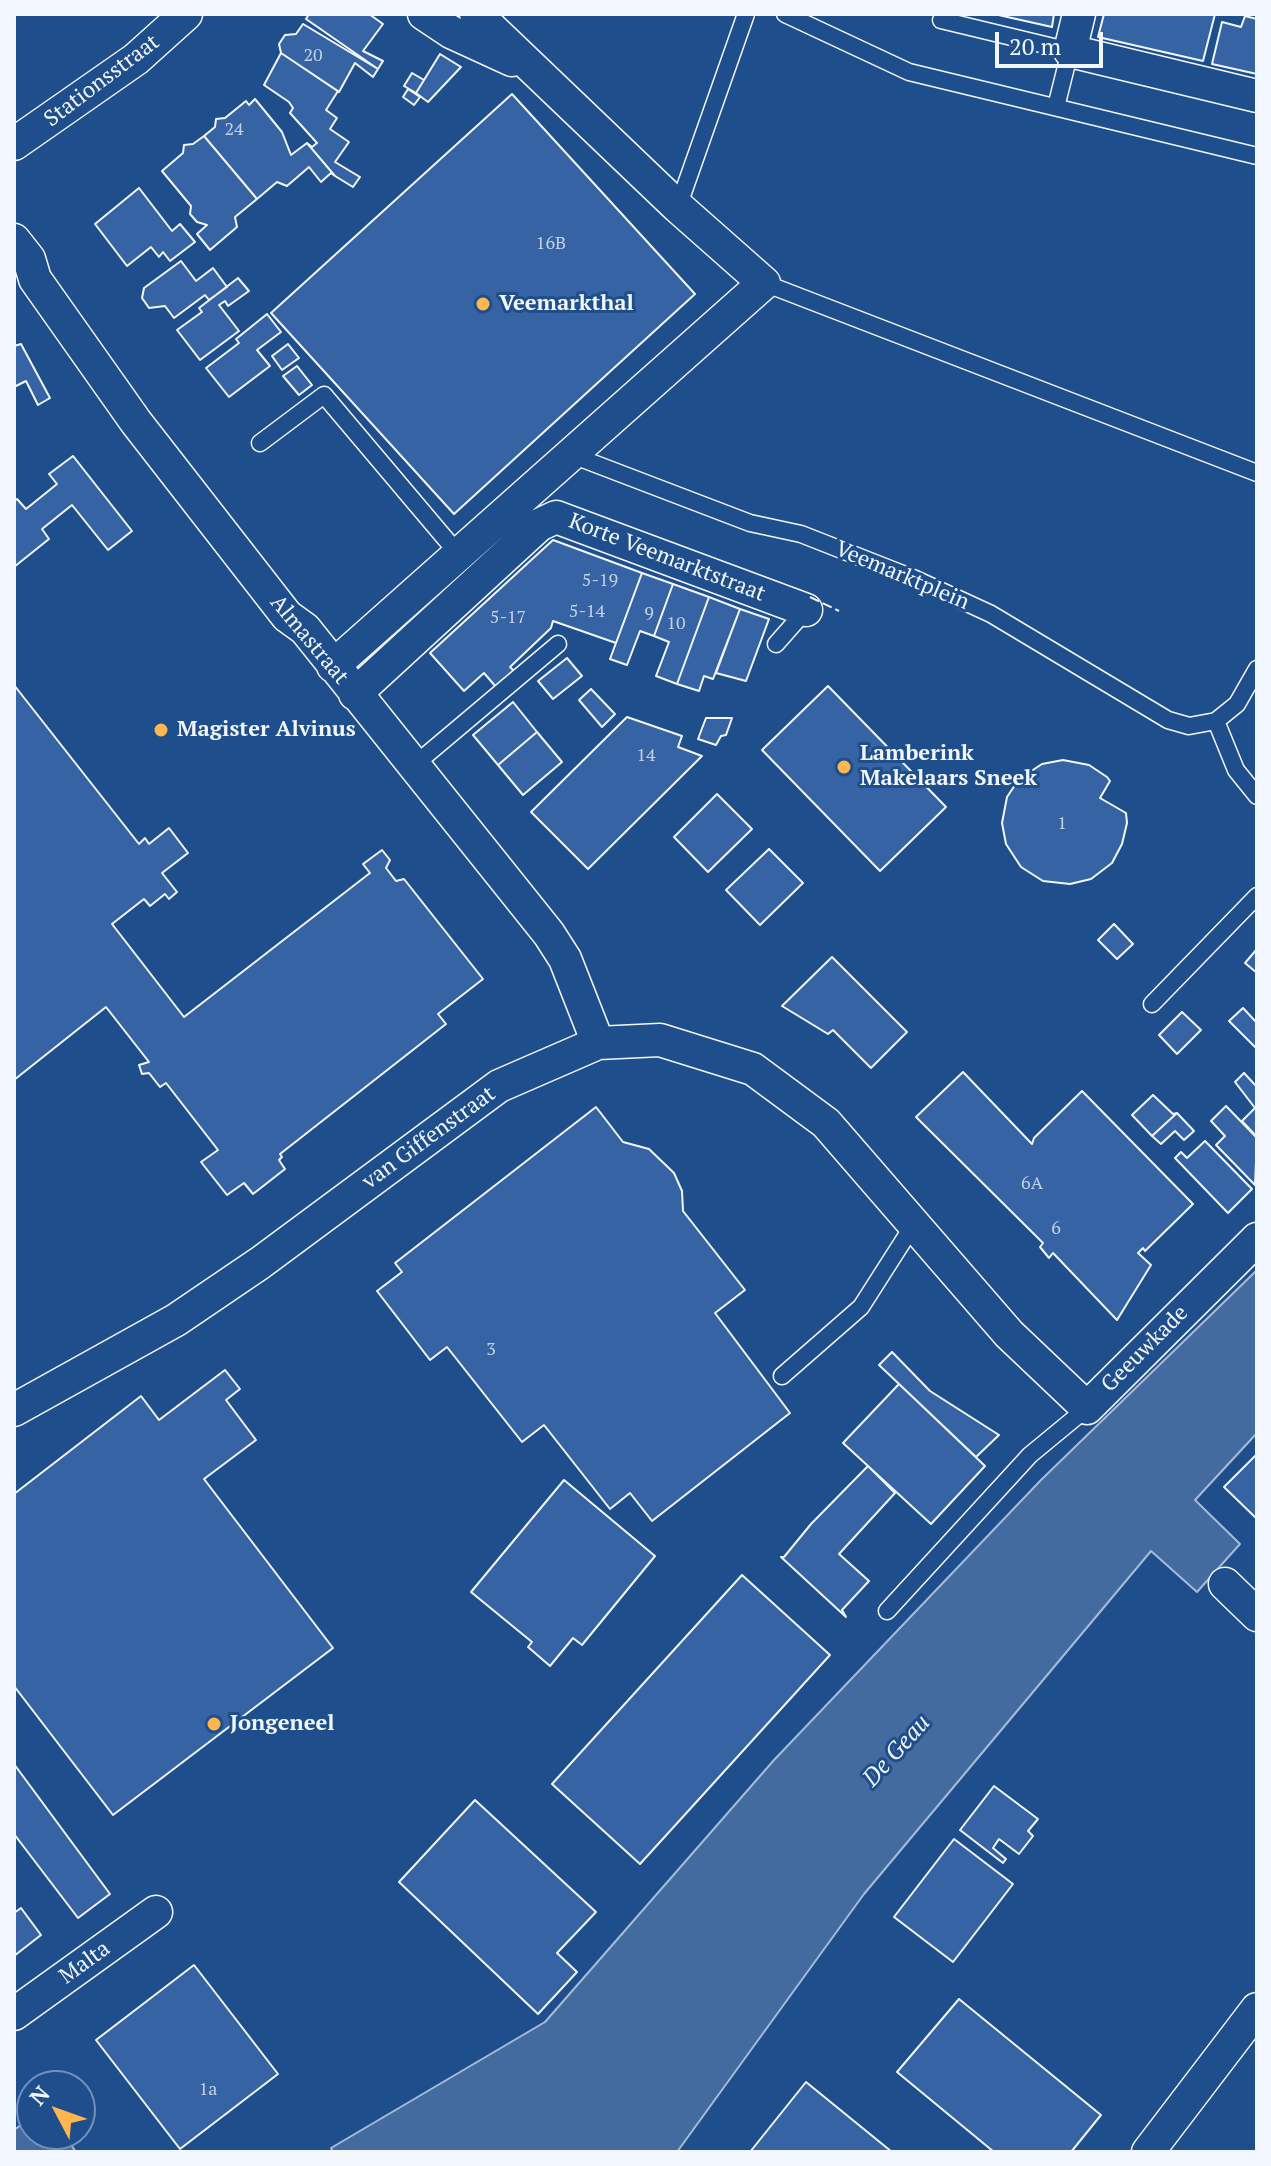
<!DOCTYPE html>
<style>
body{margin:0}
#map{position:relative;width:1271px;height:2166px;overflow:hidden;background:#1f4e8c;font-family:"PT Serif",serif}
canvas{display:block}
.frame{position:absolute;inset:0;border:16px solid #f2f6ff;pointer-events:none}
.north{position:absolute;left:16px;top:2070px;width:80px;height:80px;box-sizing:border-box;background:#1f4e8c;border:2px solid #7391ba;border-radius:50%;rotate:311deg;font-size:22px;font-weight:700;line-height:32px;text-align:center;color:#f2f6ff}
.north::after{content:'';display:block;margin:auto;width:28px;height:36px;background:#ffb74d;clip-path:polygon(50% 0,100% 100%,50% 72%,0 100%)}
.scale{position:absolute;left:995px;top:32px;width:108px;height:36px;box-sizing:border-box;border:4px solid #f2f6ff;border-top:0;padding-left:10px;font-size:24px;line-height:28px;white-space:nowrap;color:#f2f6ff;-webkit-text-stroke:6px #1f4e8c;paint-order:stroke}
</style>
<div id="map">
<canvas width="1271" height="2166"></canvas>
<div class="frame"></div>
<div class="north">N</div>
<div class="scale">20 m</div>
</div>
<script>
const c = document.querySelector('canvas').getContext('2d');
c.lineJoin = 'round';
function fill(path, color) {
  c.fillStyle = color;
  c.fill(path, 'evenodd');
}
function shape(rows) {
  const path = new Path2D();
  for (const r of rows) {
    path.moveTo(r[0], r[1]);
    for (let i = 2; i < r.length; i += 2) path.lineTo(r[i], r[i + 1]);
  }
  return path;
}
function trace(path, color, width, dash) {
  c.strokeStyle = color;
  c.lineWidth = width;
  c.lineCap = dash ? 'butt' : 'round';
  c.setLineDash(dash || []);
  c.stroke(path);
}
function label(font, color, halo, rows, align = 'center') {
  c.font = font + ' "PT Serif",serif';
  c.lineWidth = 6;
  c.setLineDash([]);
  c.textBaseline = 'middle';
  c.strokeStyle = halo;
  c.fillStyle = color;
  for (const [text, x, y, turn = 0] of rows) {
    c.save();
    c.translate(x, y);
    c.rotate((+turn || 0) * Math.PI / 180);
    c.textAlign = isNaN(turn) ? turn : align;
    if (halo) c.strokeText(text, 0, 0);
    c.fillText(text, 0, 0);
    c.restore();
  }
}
const water = shape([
 [1257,1270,1257,1433,1195,1500,1240,1544,1197,1592,1151,1551,864,1894,677,2152,333,2152,331,2148,545,2022,774,1760,1041,1480,1257,1270],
 [32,2117,32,2134,63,2134,76,2152,14,2152,14,2130,32,2117]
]);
fill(water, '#446ba0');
trace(water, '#a8bbd7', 2);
const building = shape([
 [309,14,369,14,383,24,363,51,383,61,378,69,306,19,309,14],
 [994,14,1054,14,1052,27,994,14],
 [1104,14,1215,14,1203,61,1098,37,1104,14],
 [1245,16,1257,19,1257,74,1212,64,1222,22,1241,27,1245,16],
 [303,24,378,69,373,77,355,63,339,92,281,53,279,44,285,35,296,34,303,24],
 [281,53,338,91,326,110,337,118,330,129,349,142,335,162,360,177,353,187,335,176,307,143,312,147,317,143,290,113,293,108,289,102,264,85,281,53],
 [440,54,461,67,428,102,416,93,440,54],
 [412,73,424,80,416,93,404,86,412,73],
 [408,89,420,97,414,105,403,97,408,89],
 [512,94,695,294,454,514,271,313,512,94],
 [255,99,282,132,291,155,307,143,335,176,331,173,321,182,309,167,287,186,277,182,257,199,204,136,215,127,216,119,225,118,246,101,249,105,255,99],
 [204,136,257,199,235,217,237,227,210,250,197,234,207,225,197,222,190,214,191,206,162,171,183,153,184,145,193,144,204,136],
 [139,188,172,231,180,224,195,242,170,261,163,252,159,257,151,247,127,266,95,224,139,188],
 [181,261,196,281,213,268,227,287,209,300,205,295,174,318,165,306,149,308,142,298,144,288,181,261],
 [238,278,249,291,228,306,225,301,219,305,239,331,200,360,177,330,202,312,199,308,238,278],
 [267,314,281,332,257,350,270,366,229,397,206,368,239,343,236,339,267,314],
 [21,344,50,398,38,405,26,381,14,387,14,346,21,344],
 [288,344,299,358,282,370,272,356,288,344],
 [297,366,312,385,299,395,283,376,297,366],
 [73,456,132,531,108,550,72,505,42,529,49,539,14,567,14,501,17,499,26,509,57,484,49,474,73,456],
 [553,540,642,573,616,643,553,621,551,628,510,667,514,671,496,687,484,673,464,691,430,653,553,540],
 [642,573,673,584,654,636,640,631,627,665,610,659,642,573],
 [673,584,709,597,677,684,656,676,669,642,654,636,673,584],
 [709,597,740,609,713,679,704,676,699,691,677,684,709,597],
 [740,609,769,619,746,681,716,673,740,609],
 [567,658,582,676,553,699,538,681,567,658],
 [14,685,139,844,145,838,149,844,169,828,188,853,162,873,177,892,169,899,165,894,150,906,144,899,112,924,184,1017,370,873,363,864,382,850,390,860,386,868,396,881,404,879,483,979,438,1014,446,1024,280,1154,282,1157,279,1160,285,1169,253,1194,244,1183,227,1195,201,1162,218,1150,166,1083,160,1087,149,1073,142,1074,139,1065,149,1062,106,1007,14,1080,14,685],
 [828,686,946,807,880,871,762,750,828,686],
 [591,689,615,714,602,727,579,700,591,689],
 [513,702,537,732,498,765,473,735,513,702],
 [627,717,682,736,678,747,702,756,588,869,531,812,627,717],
 [706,718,732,718,726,735,721,736,716,745,698,739,706,718],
 [537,732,562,762,523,795,498,765,537,732],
 [1063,760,1089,765,1107,777,1110,781,1100,798,1126,813,1127,823,1122,844,1112,863,1091,879,1070,884,1043,881,1021,867,1006,844,1002,823,1007,797,1019,779,1042,764,1063,760],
 [717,794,752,829,708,872,674,837,717,794],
 [769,849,803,883,760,925,726,890,769,849],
 [1114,924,1133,944,1117,959,1098,940,1114,924],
 [1257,949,1257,973,1245,963,1257,949],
 [832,957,907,1032,871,1068,833,1030,828,1034,782,1006,832,957],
 [1243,1008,1257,1023,1257,1049,1229,1021,1243,1008],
 [1182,1012,1201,1030,1177,1054,1159,1035,1182,1012],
 [963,1072,1032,1144,1034,1138,1082,1091,1193,1204,1145,1251,1143,1248,1138,1253,1151,1265,1117,1320,1053,1253,1049,1258,1040,1247,1043,1243,916,1117,963,1072],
 [1244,1073,1257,1087,1257,1137,1242,1121,1255,1108,1235,1082,1244,1073],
 [1153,1095,1173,1114,1177,1113,1152,1136,1132,1115,1153,1095],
 [1226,1106,1257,1138,1255,1185,1216,1145,1225,1136,1211,1121,1226,1106],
 [596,1107,623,1142,649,1149,674,1173,682,1191,683,1211,745,1290,715,1313,790,1413,652,1521,630,1493,610,1509,544,1425,522,1442,447,1347,430,1360,377,1291,402,1272,395,1263,596,1107],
 [1177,1113,1194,1131,1184,1140,1175,1131,1161,1144,1152,1136,1177,1113],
 [1205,1141,1252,1189,1228,1213,1175,1158,1181,1152,1187,1158,1205,1141],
 [892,1352,930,1391,999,1435,976,1457,879,1365,892,1352],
 [225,1370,240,1389,226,1400,256,1440,204,1479,333,1648,113,1815,14,1686,14,1494,141,1396,159,1420,225,1370],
 [899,1384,985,1466,931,1524,843,1443,899,1384],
 [1255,1456,1257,1458,1257,1519,1224,1487,1255,1456],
 [868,1466,895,1493,839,1554,869,1581,842,1610,846,1617,781,1557,784,1557,811,1524,868,1466],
 [564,1480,655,1556,582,1645,573,1638,550,1666,528,1647,532,1642,471,1592,564,1480],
 [742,1575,830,1655,640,1864,552,1784,742,1575],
 [14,1764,110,1894,78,1918,14,1834,14,1764],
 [994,1786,1038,1819,1028,1831,1033,1836,1019,1854,999,1839,993,1848,1006,1859,1003,1863,960,1830,994,1786],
 [475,1800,596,1912,557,1953,577,1972,538,2014,399,1882,475,1800],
 [954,1839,1013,1884,953,1962,894,1917,954,1839],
 [21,1908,41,1935,14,1956,14,1913,21,1908],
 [194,1965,278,2074,180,2149,96,2040,194,1965],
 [959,1999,1101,2115,1071,2152,994,2152,897,2072,959,1999],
 [806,2082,892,2152,750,2152,806,2082]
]);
fill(building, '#3563a3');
trace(building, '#f2f6ff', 2);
const lane = shape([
 [785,14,909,72,1257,156],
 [941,20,1070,51,1056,107],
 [678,207,746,14],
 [764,283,1257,473],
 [260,443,324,395,460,556],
 [572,455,750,523,801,534,913,578,991,614,1168,720,1189,726,1216,721,1237,704,1257,669],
 [776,644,806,610],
 [1216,721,1236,770,1257,796],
 [412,767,558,644],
 [1152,1004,1257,896],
 [782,1376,861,1307,914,1224],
 [887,1611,1030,1455,1087,1408]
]);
const street = shape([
 [424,14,451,32,512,60],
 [1079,14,1070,51,1257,96],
 [14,144,136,59,186,14],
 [14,240,29,259,35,279,136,422,287,616,305,629,549,934,565,959,598,1043],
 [333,666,764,283,678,207,476,14],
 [355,694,539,525,556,517,806,610],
 [14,1410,176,1320,260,1263,499,1086,598,1043,660,1040,753,1069,826,1123,1009,1334,1087,1408,1257,1239],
 [1225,1584,1257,1615],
 [14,2014,156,1912],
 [1148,2152,1257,2009]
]);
trace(lane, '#f2f6ff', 19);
trace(street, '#f2f6ff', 35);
trace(lane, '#1f4e8c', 16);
trace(street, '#1f4e8c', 32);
trace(shape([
 [810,597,839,611]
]), '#f2f6ff', 2, [10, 4]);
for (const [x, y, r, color] of [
 [483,304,8,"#ffb74d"],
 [161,730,8,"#ffb74d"],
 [844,767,8,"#ffb74d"],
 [214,1724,8,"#ffb74d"]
]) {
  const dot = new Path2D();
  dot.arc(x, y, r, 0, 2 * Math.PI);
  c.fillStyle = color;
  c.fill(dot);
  trace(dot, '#1f4e8c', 3);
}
label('18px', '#c3d1e8', null, [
 ["20",313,56],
 ["24",234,130],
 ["16B",551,244],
 ["5-19",600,581],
 ["5-14",587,612],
 ["9",649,614],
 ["5-17",508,618],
 ["10",676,624],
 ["14",646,756],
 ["1",1062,824],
 ["6A",1032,1184],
 ["6",1056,1229],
 ["3",491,1350],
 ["1a",208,2090]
]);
label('22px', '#f2f6ff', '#1f4e8c', [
 ["Stationsstraat",102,81,-37],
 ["Korte Veemarktstraat",667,558,21],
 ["Veemarktplein",902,576,23],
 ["Almastraat",309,640,50],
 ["van Giffenstraat",429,1138,-36],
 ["Geeuwkade",1145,1349,-45],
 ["Malta",85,1963,-36]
]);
label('bold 22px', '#f2f6ff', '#1f4e8c', [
 ["Veemarkthal",499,304],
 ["Magister Alvinus",177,730],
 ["Lamberink",860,754],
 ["Makelaars Sneek",860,779],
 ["Jongeneel",230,1724]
], 'left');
label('italic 24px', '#f2f6ff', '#1f4e8c', [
 ["De Geau",897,1751,-48]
]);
</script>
